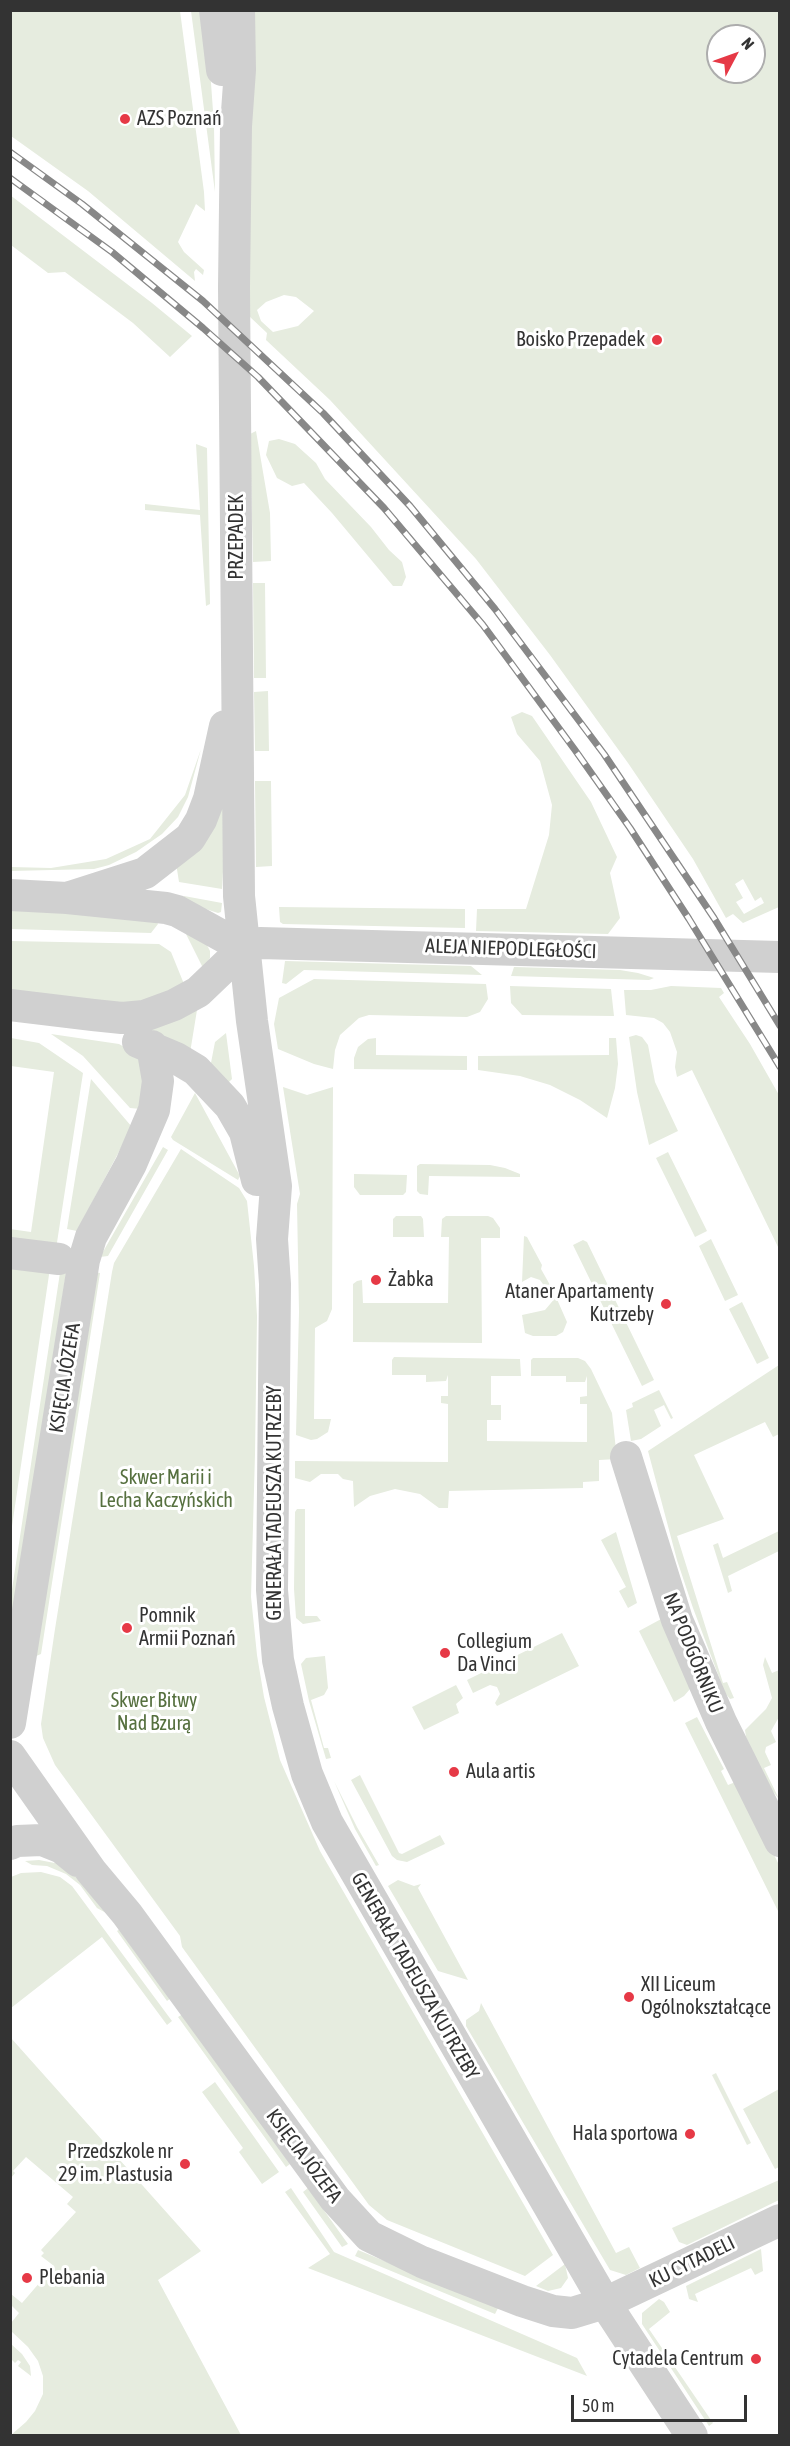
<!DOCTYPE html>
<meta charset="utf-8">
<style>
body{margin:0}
#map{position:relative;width:790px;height:2446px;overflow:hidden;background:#fff;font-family:"Asap Condensed",sans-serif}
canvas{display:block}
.frame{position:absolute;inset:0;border:12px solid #333;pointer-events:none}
.north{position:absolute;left:706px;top:24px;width:60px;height:60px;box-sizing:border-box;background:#fff;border:2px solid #adadad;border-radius:50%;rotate:49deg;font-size:16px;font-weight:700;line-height:24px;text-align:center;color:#333}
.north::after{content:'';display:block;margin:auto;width:21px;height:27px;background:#e63946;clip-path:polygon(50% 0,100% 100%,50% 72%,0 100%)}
.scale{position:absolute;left:571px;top:2395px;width:176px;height:27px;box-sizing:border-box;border:3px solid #333;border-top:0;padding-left:8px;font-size:18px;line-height:21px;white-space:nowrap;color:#333;-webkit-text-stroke:4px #fff;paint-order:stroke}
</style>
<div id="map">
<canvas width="790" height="2446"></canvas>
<div class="frame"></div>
<div class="north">N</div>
<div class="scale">50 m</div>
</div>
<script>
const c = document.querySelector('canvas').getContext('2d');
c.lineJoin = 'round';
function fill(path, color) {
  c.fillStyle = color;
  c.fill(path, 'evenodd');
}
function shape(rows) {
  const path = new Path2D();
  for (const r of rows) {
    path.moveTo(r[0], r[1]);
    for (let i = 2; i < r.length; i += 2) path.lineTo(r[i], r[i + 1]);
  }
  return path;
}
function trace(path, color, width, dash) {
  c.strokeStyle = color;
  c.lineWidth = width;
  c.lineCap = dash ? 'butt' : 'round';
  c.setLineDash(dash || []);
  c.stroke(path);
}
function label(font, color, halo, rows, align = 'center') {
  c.font = font + ' "Asap Condensed",sans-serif';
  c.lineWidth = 6;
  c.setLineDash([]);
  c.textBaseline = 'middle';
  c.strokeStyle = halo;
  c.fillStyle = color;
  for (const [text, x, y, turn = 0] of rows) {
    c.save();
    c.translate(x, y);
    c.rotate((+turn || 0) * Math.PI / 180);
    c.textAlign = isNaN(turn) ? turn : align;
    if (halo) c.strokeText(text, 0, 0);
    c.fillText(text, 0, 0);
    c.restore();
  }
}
fill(shape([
 [10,11,180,11,204,192,205,211,196,204,178,242,184,252,204,270,203,275,196,269,194,272,195,281,88,191,11,136],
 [191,11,202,11,210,69,214,125,215,192],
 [245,11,779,11,779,907,743,923,733,914,726,918,693,859,628,763,550,655,476,559,330,400,266,340,267,333,249,316],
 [718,36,754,36,754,72,718,72],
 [284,295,296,297,314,311,298,326,273,332,261,321,257,310,266,302],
 [743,879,755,901,761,897,764,903,744,914,736,902,743,898,735,884],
 [10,195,152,303,192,336,170,357,133,323,65,272,48,273,11,245],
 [256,431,270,513,271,561,253,562,250,434],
 [279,439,295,444,316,463,325,479,371,527,389,550,402,562,406,577,402,586,393,586,332,513,304,483,292,486,277,478,266,455,269,441],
 [196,444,207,448,210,604,206,606,200,515,145,510,145,504,200,510],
 [253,583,265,583,266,678,254,678],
 [268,691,269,751,255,751,254,692],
 [522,712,532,716,591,802,617,857,610,873,620,918,608,934,476,931,477,909,526,909,549,835,552,805,540,761,517,734,511,717],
 [201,749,188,797,178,817,162,834,136,852,109,865,94,869,11,871,11,867,51,868,106,859,150,839,185,795],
 [255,781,271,781,272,866,256,867],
 [222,801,227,803,222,889,179,882,176,863],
 [184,896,222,903,221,912,218,913,181,901],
 [11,907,153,913,158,924,151,933,11,929],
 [279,907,465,909,465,928,283,924,280,922],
 [180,922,206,943,210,951,210,958,203,968],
 [11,941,159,944,171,952,184,984,149,999,130,1003,110,1003,11,991],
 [285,961,471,966,482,975,304,970,286,984,282,983],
 [514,967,620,970,638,973,654,978,649,980,511,976],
 [314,979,486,984,488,999,480,1012,467,1017,369,1015,359,1018,340,1035,335,1050,333,1069,314,1064,278,1049,274,1024,279,998],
 [510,986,611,989,614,1016,522,1015,511,1003],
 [671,986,721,988,724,993,719,997,750,1044,779,1095,779,1249,692,1070,677,1077,675,1067,677,1052,670,1032,663,1023,654,1018,626,1015,624,990,651,990],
 [197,1010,190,1053,151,1032,153,1028],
 [226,1033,232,1079,228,1083,210,1068,215,1042],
 [51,1034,119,1044,133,1052,143,1064,141,1109,130,1108,83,1056],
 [636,1035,642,1037,648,1045,655,1082,678,1131,649,1145,637,1092,629,1037],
 [11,1038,39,1043,83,1073,56,1249,11,1247,10,1229,31,1232,54,1072,11,1066],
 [376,1038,376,1055,467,1056,467,1070,354,1069,354,1058,358,1047,368,1039],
 [609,1038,616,1038,618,1064,615,1088,607,1118,580,1100,550,1085,520,1076,478,1070,478,1056,609,1055],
 [91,1079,132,1127,77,1231,67,1229],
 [283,1087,307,1095,333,1087,332,1309,327,1321,315,1328,314,1419,331,1419,328,1432,317,1439,311,1440,296,1435,299,1312,297,1204,300,1194],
 [195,1093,240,1176,238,1180,173,1140,171,1137],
 [163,1147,168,1150,108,1256,100,1257],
 [181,1149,239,1188,247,1201,254,1266,257,1316,255,1454,251,1597,257,1655,264,1697,280,1760,320,1851,553,2255,525,2276,387,2220,369,2205,182,1947,180,1936,55,1765,43,1738,41,1724,55,1629,112,1272,114,1263],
 [668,1152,707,1231,695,1237,656,1158],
 [420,1164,490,1165,505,1168,520,1174,520,1177,429,1176,428,1195,420,1194,417,1191,417,1166],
 [354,1174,407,1175,406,1192,403,1195,360,1195,354,1187],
 [396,1216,421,1216,423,1219,424,1237,393,1237,393,1219],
 [446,1216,488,1216,493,1218,500,1228,500,1238,481,1238,482,1343,353,1342,353,1284,357,1281,362,1280,363,1303,448,1303,449,1237,441,1237,442,1219],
 [524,1236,527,1237,542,1265,541,1269,550,1285,545,1287,540,1280,531,1277,522,1282],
 [711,1239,738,1295,725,1301,699,1246],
 [583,1240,587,1242,654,1380,642,1386,573,1245],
 [11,1258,50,1268,11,1533],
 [61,1266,67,1267,11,1632,11,1596],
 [94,1272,100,1273,41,1654,34,1657],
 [556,1297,567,1322,563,1332,556,1336,533,1336,525,1333,522,1315,545,1310],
 [742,1302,769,1358,757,1364,729,1309],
 [394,1357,520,1359,521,1376,491,1376,491,1405,501,1405,501,1420,487,1420,487,1441,587,1442,587,1404,580,1404,580,1397,587,1396,587,1376,585,1382,566,1382,566,1376,531,1376,531,1360,533,1358,578,1358,585,1361,591,1369,612,1413,617,1459,599,1460,599,1481,583,1482,583,1488,449,1491,448,1508,439,1508,420,1494,395,1489,370,1496,354,1507,353,1481,343,1479,338,1474,321,1474,310,1482,295,1478,295,1461,448,1462,448,1404,441,1403,441,1396,448,1396,448,1375,446,1381,426,1382,426,1375,392,1375,392,1360],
 [779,1365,779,1434,773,1437,765,1422,694,1455,724,1519,677,1536,723,1683,727,1682,734,1698,730,1699,725,1693,693,1608,677,1560,648,1451],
 [659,1390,673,1418,671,1419,664,1405,654,1410,661,1426,641,1439,631,1441,626,1410,633,1407,632,1403],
 [297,1509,305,1509,305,1616,317,1616,321,1621,303,1624,296,1618,294,1589,295,1512],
 [779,1531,779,1551,728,1576,732,1591,728,1593,713,1545,718,1543,723,1558],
 [616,1532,637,1603,628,1608,619,1591,626,1587,601,1540],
 [663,1618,690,1689,684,1696,674,1702,639,1631],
 [562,1633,579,1666,497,1706,495,1703,500,1694,497,1687,490,1685,473,1693,467,1680],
 [325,1656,328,1688,324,1695,311,1700,324,1748,328,1748,331,1758,326,1759,309,1701,301,1664,306,1658],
 [765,1657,772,1673,779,1670,779,1717,771,1731,776,1742,766,1747,765,1752,771,1765,764,1768,779,1799,770,1788,746,1737,745,1730,766,1709,772,1698,763,1665],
 [456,1685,463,1698,456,1704,459,1713,424,1730,412,1707],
 [697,1717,724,1769,721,1771,728,1785,738,1781,779,1865,779,1913,685,1723],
 [360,1775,399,1853,402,1854,440,1835,445,1844,407,1862,397,1860,392,1856,351,1780],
 [334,1781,357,1827,379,1865,376,1866,355,1829],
 [39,1860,60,1864,77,1874,108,1914,97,1908,80,1885,66,1874,47,1866,32,1865,25,1861],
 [41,1872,60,1877,72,1886,172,2021,167,2025,102,1937,11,2008,11,1877,21,1873],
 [398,1880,414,1886,421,1884,418,1888,468,1980,438,1971,388,1886],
 [121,1928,171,1998,167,2001,117,1931],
 [481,2003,616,2253,629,2247,640,2268,626,2275,610,2270,466,2026,466,2020,479,2011],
 [183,2014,290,2164,286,2167,178,2017],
 [11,2038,201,2251,158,2280,241,2435,11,2435,26,2422,35,2411,43,2394,43,2376,38,2361,28,2347,11,2331,11,2323,19,2313,11,2305,11,2294,22,2303,54,2266,41,2256,44,2253,41,2250,76,2212,67,2204,73,2197,26,2157,13,2171,15,2173,11,2178],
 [716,2073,751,2143,747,2145,712,2075],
 [215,2082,279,2172,262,2184,239,2152,243,2148,202,2092],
 [779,2089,779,2167,775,2169,743,2109],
 [779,2180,779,2200,687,2245,679,2242,672,2228],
 [291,2188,334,2252,577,2358,587,2376,308,2268,330,2254,285,2192],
 [308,2188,348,2244,342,2247,303,2192],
 [761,2249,763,2271,755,2275,751,2268,695,2294,698,2302,689,2299,686,2286],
 [358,2250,498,2308,495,2314,355,2256],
 [565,2264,568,2278,561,2288,548,2291,536,2286],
 [659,2299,664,2302,670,2312,649,2329,713,2423,709,2426,642,2324,642,2313],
 [11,2344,22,2354,30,2366,31,2376,18,2366,21,2362,18,2360,15,2363,11,2359]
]), '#e6ecdf');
trace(shape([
 [215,10,222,70],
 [239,10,240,70,236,126,234,287,239,896,252,1021,276,1186,272,1239,275,1284,272,1590,278,1660,288,1706,307,1774,327,1822,605,2303,692,2436],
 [10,895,67,898,166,908,177,911,244,948],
 [67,898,145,873,190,838,201,820,209,799,225,726],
 [10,1005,93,1015,122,1018,144,1016,174,1005,198,992,244,948,260,943,780,957],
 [138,1042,176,1058,196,1070,230,1106,245,1132,257,1180],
 [10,1253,59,1259],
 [626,1457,677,1620,721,1722,780,1841],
 [10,1723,84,1260,91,1237,131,1164,154,1110,158,1081,152,1046],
 [10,1756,91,1871,127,1914,335,2199,369,2236,422,2262,522,2301,553,2311,572,2313,605,2303,780,2220],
 [10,1844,17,1841,42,1840,62,1848,78,1861]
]), '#d0d0d0', 32);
const rail = shape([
 [10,152,82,204,203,301,323,413,410,506,495,609,604,754,714,918,780,1026],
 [10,178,112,252,203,328,258,377,384,508,483,625,575,750,630,828,689,919,780,1067]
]);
trace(rail, '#888', 7);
trace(rail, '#fff', 4.5, [14]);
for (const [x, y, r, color] of [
 [125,119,6,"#e63946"],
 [657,340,6,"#e63946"],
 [376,1280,6,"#e63946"],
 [666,1304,6,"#e63946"],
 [127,1628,6,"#e63946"],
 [445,1653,6,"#e63946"],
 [454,1772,6,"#e63946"],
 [629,1997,6,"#e63946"],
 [690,2134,6,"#e63946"],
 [185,2164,6,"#e63946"],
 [27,2278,6,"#e63946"],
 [756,2359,6,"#e63946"]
]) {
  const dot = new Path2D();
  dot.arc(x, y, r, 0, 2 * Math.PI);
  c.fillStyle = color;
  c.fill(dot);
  trace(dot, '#fff', 2);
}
label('20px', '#333', '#fff', [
 ["AZS Poznań",137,119],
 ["Boisko Przepadek",645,340,"right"],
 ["Żabka",388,1280],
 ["Ataner Apartamenty",654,1292,"right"],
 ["Kutrzeby",654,1315,"right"],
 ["Pomnik",139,1616],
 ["Armii Poznań",139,1639],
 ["Collegium",457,1642],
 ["Da Vinci",457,1665],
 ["Aula artis",466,1772],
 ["XII Liceum",641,1985],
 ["Ogólnokształcące",641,2008],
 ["Hala sportowa",678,2134,"right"],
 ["Przedszkole nr",173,2152,"right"],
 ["29 im. Plastusia",173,2175,"right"],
 ["Plebania",39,2278],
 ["Cytadela Centrum",744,2359,"right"]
], 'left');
label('20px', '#333', '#fff', [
 ["PRZEPADEK",237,537,-90],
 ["ALEJA NIEPODLEGŁOŚCI",511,949,2],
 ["KSIĘCIA JÓZEFA",65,1378,-81],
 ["GENERAŁA TADEUSZA KUTRZEBY",275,1503,-90],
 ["NA PODGÓRNIKU",693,1653,68],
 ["GENERAŁA TADEUSZA KUTRZEBY",415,1976,60],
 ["KSIĘCIA JÓZEFA",304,2156,53],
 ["KU CYTADELI",692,2262,-26]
]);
label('20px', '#56703f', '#fff', [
 ["Skwer Marii i",166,1478],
 ["Lecha Kaczyńskich",166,1501],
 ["Skwer Bitwy",154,1701],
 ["Nad Bzurą",154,1724]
]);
</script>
